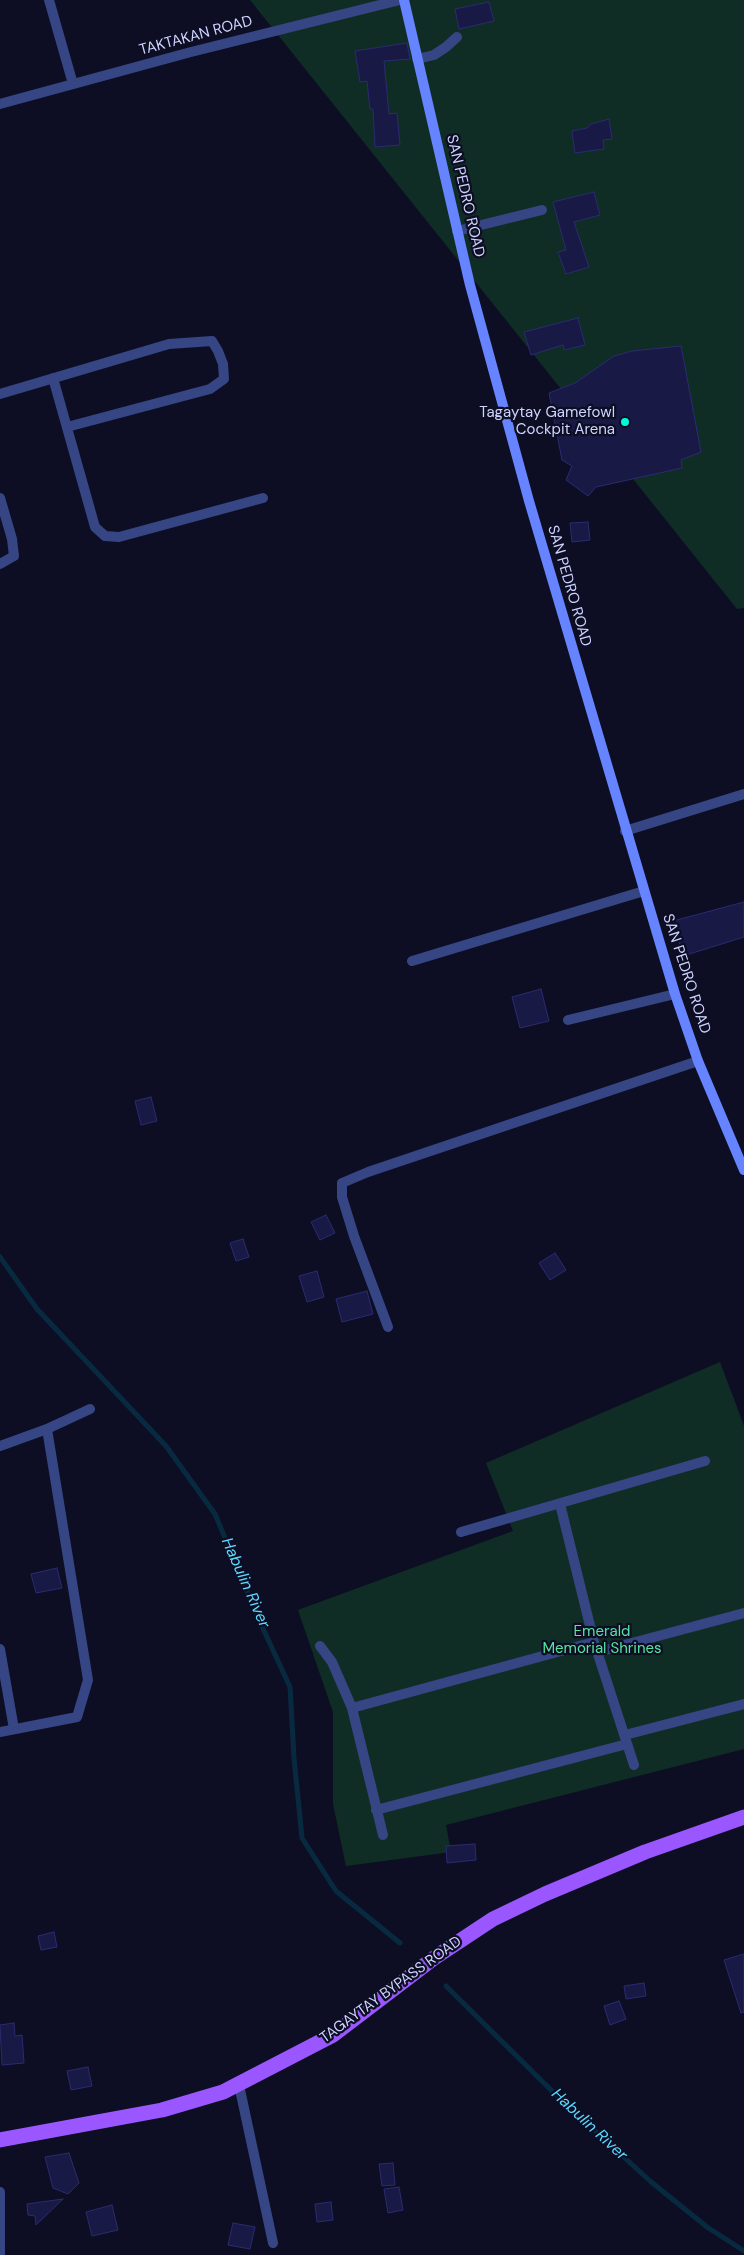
<!DOCTYPE html>
<style>
body{margin:0}
canvas{display:block;background:#0d0e23}
</style>
<canvas width="744" height="2255"></canvas>
<script>
const c = document.querySelector('canvas').getContext('2d');
c.lineJoin = 'round';
function fill(path, color) {
  c.fillStyle = color;
  c.fill(path, 'evenodd');
}
function shape(rows) {
  const path = new Path2D();
  for (const r of rows) {
    path.moveTo(r[0], r[1]);
    for (let i = 2; i < r.length; i += 2) path.lineTo(r[i], r[i + 1]);
  }
  return path;
}
function trace(path, color, width, dash) {
  c.strokeStyle = color;
  c.lineWidth = width;
  c.lineCap = dash ? 'butt' : 'round';
  c.setLineDash(dash || []);
  c.stroke(path);
}
function label(font, color, halo, rows, align = 'center') {
  c.font = font + ' "DM Sans",sans-serif';
  c.lineWidth = 4.5;
  c.setLineDash([]);
  c.textBaseline = 'middle';
  c.strokeStyle = halo;
  c.fillStyle = color;
  for (const [text, x, y, turn = 0] of rows) {
    c.save();
    c.translate(x, y);
    c.rotate((+turn || 0) * Math.PI / 180);
    c.textAlign = isNaN(turn) ? turn : align;
    if (halo) c.strokeText(text, 0, 0);
    c.fillText(text, 0, 0);
    c.restore();
  }
}
fill(shape([
 [250,0,744,0,744,608,737,609],
 [720,1362,744,1426,744,1749,446,1825,451,1852,346,1866,333,1804,333,1712,298,1610,513,1531,486,1463]
]), '#102d25');
trace(shape([
 [0,1257,37,1309,166,1446,215,1514,260,1622,290,1687,294,1758,302,1838,336,1891,400,1943],
 [446,1986,554,2093,650,2181,707,2227,744,2251]
]), '#082a41', 5);
const building = shape([
 [489,2,494,21,459,29,455,9,489,2],
 [407,43,410,59,384,61,389,114,397,113,400,145,375,147,373,109,370,109,367,81,360,82,355,51,407,43],
 [609,119,612,139,603,140,604,149,575,153,572,131,587,128,591,124,609,119],
 [594,192,600,215,574,222,589,267,566,274,558,252,566,250,553,202,594,192],
 [578,318,585,345,564,350,563,345,531,355,524,332,578,318],
 [681,346,701,452,681,460,682,468,596,487,588,496,566,480,572,466,562,460,549,393,575,383,614,356,632,351,681,346],
 [588,522,590,540,572,542,570,523,588,522],
 [744,902,744,937,683,956,673,921,744,902],
 [541,989,549,1021,520,1028,512,997,541,989],
 [151,1097,157,1121,141,1125,135,1101,151,1097],
 [326,1215,335,1233,320,1240,311,1222,326,1215],
 [243,1239,249,1257,236,1261,230,1243,243,1239],
 [555,1253,566,1270,550,1280,539,1263,555,1253],
 [317,1271,324,1297,307,1302,299,1276,317,1271],
 [367,1291,373,1314,342,1322,336,1299,367,1291],
 [57,1568,62,1588,36,1593,31,1574,57,1568],
 [475,1844,476,1860,447,1863,446,1846,475,1844],
 [54,1932,57,1947,41,1950,38,1936,54,1932],
 [744,1954,744,2012,741,2013,724,1960,744,1954],
 [644,1983,646,1996,626,1999,624,1986,644,1983],
 [619,2001,626,2019,610,2025,604,2006,619,2001],
 [14,2023,15,2036,22,2035,24,2063,2,2065,0,2025,14,2023],
 [88,2067,92,2086,71,2090,67,2071,88,2067],
 [69,2153,79,2183,68,2194,53,2188,45,2157,69,2153],
 [393,2163,395,2185,382,2186,379,2164,393,2163],
 [399,2187,403,2210,388,2213,384,2189,399,2187],
 [63,2199,36,2225,35,2216,28,2215,27,2204,63,2199],
 [331,2202,333,2220,317,2222,315,2204,331,2202],
 [112,2205,118,2230,92,2236,86,2212,112,2205],
 [233,2223,255,2227,250,2249,228,2245,233,2223]
]);
fill(building, '#181944');
trace(building, '#2a2b71', 1);
trace(shape([
 [49,0,73,84],
 [417,59,434,55,446,47,457,37],
 [457,231,542,210],
 [412,961,644,891],
 [568,1020,675,994],
 [560,1504,594,1642,634,1765],
 [461,1532,705,1461],
 [320,1646,332,1662,352,1708,383,1835],
 [598,1652,744,1613],
 [352,1708,594,1642],
 [625,1735,744,1704],
 [376,1810,627,1744]
]), '#364584', 10);
trace(shape([
 [0,104,191,52,400,0],
 [53,378,95,527,105,536,119,537,263,498],
 [0,394,169,344,212,341,218,351,223,364,224,379,210,389,67,427],
 [0,498,12,539,14,556,0,564],
 [625,831,744,794],
 [388,1327,354,1236,342,1197,342,1183,368,1172,698,1061],
 [0,1446,47,1429,90,1409],
 [0,1649,14,1729],
 [0,1732,77,1717,88,1680,47,1429],
 [239,2085,273,2243],
 [0,2192,0,2254]
]), '#364584', 10);
trace(shape([
 [404,0,470,285,529,501,675,994,698,1061,744,1170]
]), '#6684ff', 10);
trace(shape([
 [0,2140,162,2110,223,2092,333,2035,434,1958,493,1919,545,1894,645,1852,744,1817]
]), '#9a56ff', 15);
for (const [x, y, r, color] of [
 [625,422,5,"#00fadb"]
]) {
  const dot = new Path2D();
  dot.arc(x, y, r, 0, 2 * Math.PI);
  c.fillStyle = color;
  c.fill(dot);
  trace(dot, '#0d0e23', 2);
}
label('15px', '#cfd4ff', '#0d0e23', [
 ["TAKTAKAN ROAD",196,36,-15],
 ["SAN PEDRO ROAD",465,196,77],
 ["SAN PEDRO ROAD",569,586,74],
 ["SAN PEDRO ROAD",686,974,72],
 ["TAGAYTAY BYPASS ROAD",391,1990,-36]
]);
label('15px', '#cfd4ff', '#0d0e23', [
 ["Tagaytay Gamefowl",615,413],
 ["Cockpit Arena",615,430]
], 'right');
label('15px', '#57e3a0', '#0d0e23', [
 ["Emerald",602,1632],
 ["Memorial Shrines",602,1649]
]);
label('italic 16px', '#5dd8ff', '#0d0e23', [
 ["Habulin River",245,1583,66],
 ["Habulin River",589,2125,43]
]);
</script>
